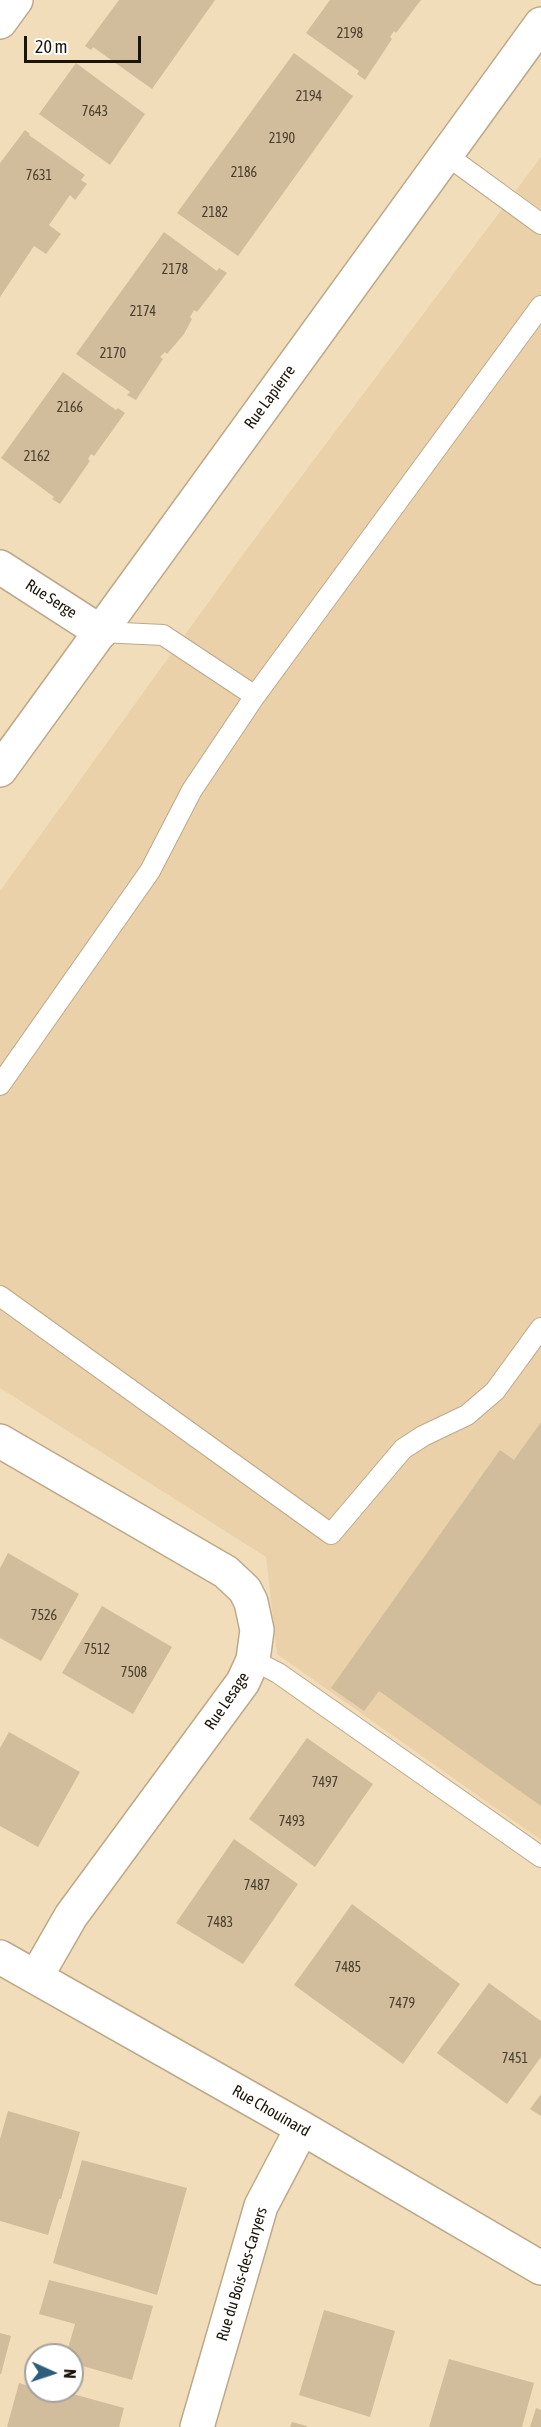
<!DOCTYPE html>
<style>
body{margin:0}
#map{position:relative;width:541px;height:2427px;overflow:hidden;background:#f2ddbb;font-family:"Asap Condensed",sans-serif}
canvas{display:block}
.north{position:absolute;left:24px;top:2343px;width:60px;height:60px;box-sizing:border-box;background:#fff;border:2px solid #a4a19c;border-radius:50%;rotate:93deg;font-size:16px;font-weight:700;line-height:24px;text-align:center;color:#1b1408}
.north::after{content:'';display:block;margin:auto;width:21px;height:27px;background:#2d5e7c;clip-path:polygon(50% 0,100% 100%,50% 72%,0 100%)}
.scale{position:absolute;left:24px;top:36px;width:117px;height:27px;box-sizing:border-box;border:3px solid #1b1408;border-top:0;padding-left:8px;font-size:18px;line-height:21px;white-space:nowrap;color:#1b1408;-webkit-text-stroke:4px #fff;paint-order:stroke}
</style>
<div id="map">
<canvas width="541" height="2427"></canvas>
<div class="north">N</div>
<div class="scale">20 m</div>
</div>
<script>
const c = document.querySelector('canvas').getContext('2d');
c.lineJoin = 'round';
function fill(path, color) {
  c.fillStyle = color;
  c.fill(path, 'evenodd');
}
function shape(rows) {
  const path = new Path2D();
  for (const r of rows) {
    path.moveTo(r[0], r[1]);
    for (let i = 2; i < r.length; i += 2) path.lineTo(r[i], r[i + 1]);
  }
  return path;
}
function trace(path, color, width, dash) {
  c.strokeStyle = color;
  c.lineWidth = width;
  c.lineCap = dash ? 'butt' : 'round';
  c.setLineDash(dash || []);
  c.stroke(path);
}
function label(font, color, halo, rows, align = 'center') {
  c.font = font + ' "Asap Condensed",sans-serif';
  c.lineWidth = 6;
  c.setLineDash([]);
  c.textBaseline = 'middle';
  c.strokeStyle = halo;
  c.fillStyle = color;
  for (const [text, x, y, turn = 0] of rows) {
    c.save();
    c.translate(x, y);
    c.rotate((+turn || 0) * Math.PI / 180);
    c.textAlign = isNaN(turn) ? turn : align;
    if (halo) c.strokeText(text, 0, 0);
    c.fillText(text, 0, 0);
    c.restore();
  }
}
fill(shape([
 [541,157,541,1840,277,1654,266,1557,0,1388,0,891,244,553]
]), '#ead1a9');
fill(shape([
 [119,0,215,0,152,89,93,47,91,50,85,46],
 [330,0,421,0,396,33,394,31,390,37,392,39,365,80,357,74,359,71,306,33],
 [294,53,353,96,238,256,177,213],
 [76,63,145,114,110,165,39,114],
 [25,130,30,134,29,135,85,175,81,180,87,184,75,200,70,195,49,225,61,234,46,254,34,246,0,297,0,163],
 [164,232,217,271,219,268,227,273,197,312,194,310,190,317,192,319,184,334,167,354,165,352,160,357,163,359,136,400,127,395,130,392,76,354],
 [63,372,116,410,118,408,125,413,94,456,91,454,88,459,90,461,60,504,52,499,54,497,1,458],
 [541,1422,541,1806,379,1691,364,1711,331,1688,500,1450,514,1460],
 [8,1553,79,1594,41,1661,0,1638,0,1568],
 [102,1606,172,1647,133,1714,62,1673],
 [9,1732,80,1772,38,1847,0,1826,0,1748],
 [307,1738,373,1784,315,1867,249,1819],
 [234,1839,298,1884,243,1964,176,1923],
 [352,1904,460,1984,403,2064,294,1985],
 [489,1983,541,2021,541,2057,507,2104,437,2053],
 [541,2094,541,2116,530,2109],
 [8,2111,80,2132,61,2199,59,2199,48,2235,0,2221,0,2139],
 [82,2160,187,2188,157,2295,53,2263],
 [49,2280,153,2306,132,2380,72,2363,72,2355,66,2355,75,2324,39,2314],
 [324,2310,395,2331,370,2417,299,2395],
 [0,2333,11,2336,1,2374,0,2374],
 [449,2359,534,2383,522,2427,429,2427],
 [19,2383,36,2388,36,2391,55,2393,62,2391,124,2408,119,2427,7,2427],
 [536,2408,541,2410,541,2427,530,2427],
 [292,2422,307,2426,307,2427,290,2427]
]), '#d1bd9c');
const lane = shape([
 [445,154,541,224],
 [101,632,163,635,255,696],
 [0,1085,150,871,192,790,255,696,541,306],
 [0,1296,331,1534,403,1449,423,1436,467,1415,495,1391,541,1328],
 [253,1660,278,1673,541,1857]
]);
const street = shape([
 [0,22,16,0],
 [0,567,101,632],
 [0,1441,226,1572,245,1590,251,1602,257,1630,253,1660,243,1682,71,1916,36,1977],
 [0,1957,302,2128,541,2268],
 [197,2427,261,2206,302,2128]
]);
const secondary = shape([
 [0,770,541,24]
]);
trace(lane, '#bda989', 22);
trace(street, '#bda989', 36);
trace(secondary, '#bda989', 36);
trace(lane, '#fff', 20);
trace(street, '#fff', 33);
trace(secondary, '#fff', 33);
label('14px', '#483e2d', null, [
 ["2198",350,34],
 ["2194",309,97],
 ["7643",95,112],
 ["2190",282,139],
 ["2186",244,173],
 ["7631",39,176],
 ["2182",215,213],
 ["2178",175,270],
 ["2174",143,312],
 ["2170",113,354],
 ["2166",70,408],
 ["2162",37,457],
 ["7526",44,1616],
 ["7512",97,1650],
 ["7508",134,1673],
 ["7497",325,1783],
 ["7493",292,1822],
 ["7487",257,1886],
 ["7483",220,1923],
 ["7485",348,1968],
 ["7479",402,2004],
 ["7451",515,2059]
]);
label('16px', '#1b1408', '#fff', [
 ["Rue Lapierre",270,397,-54],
 ["Rue Serge",51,599,33],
 ["Rue Lesage",227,1701,-56],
 ["Rue Chouinard",271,2111,30],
 ["Rue du Bois-des-Caryers",242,2274,-73]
]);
</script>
